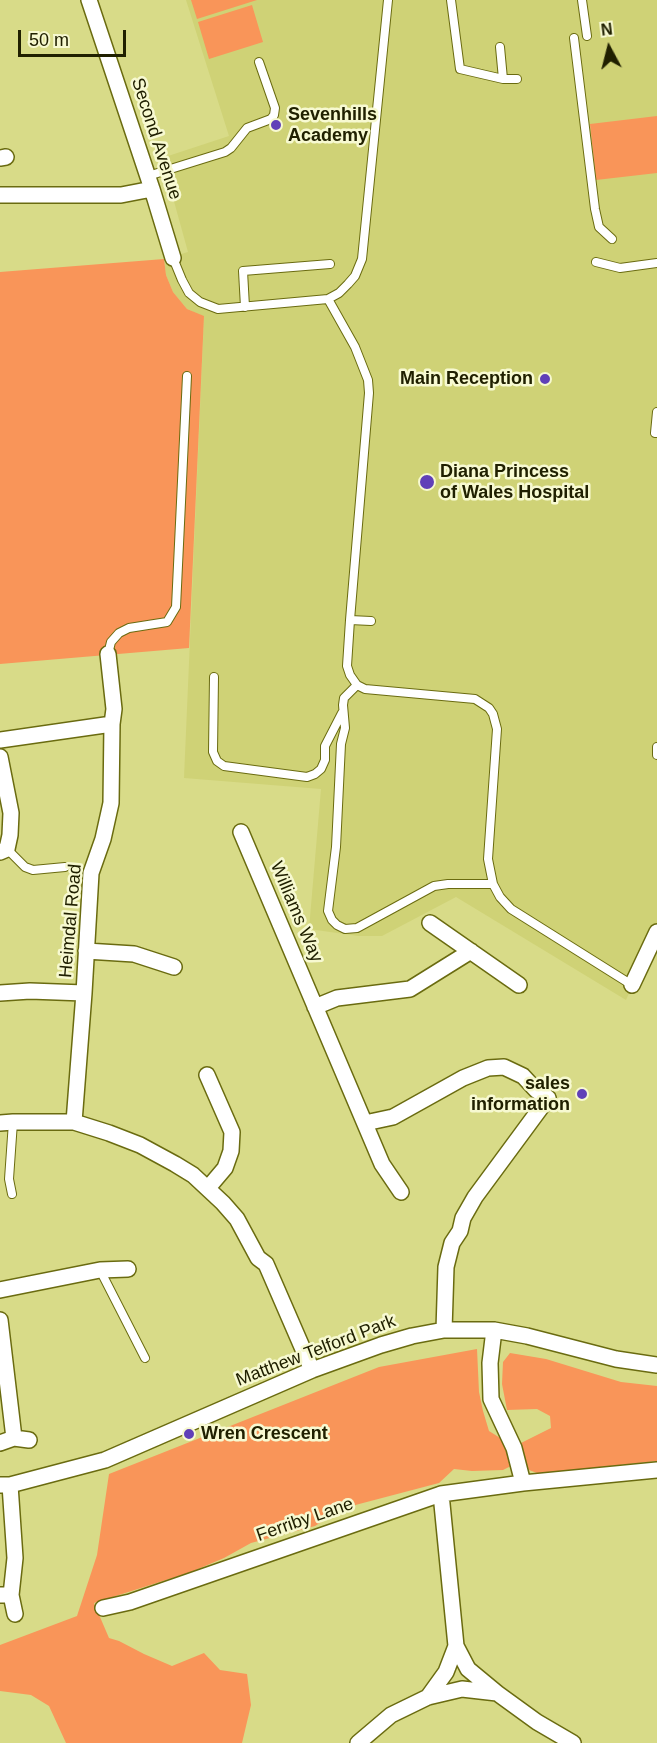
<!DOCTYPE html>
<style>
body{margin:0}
#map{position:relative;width:657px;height:1743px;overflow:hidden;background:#d8db88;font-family:Helvetica,sans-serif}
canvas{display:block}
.north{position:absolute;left:579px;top:18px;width:60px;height:60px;-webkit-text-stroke:4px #f7f9d1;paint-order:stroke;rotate:353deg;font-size:16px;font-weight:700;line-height:24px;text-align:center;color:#202000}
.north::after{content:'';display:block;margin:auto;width:21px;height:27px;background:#202000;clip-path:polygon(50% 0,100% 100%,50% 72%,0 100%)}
.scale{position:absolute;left:18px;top:30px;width:108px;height:27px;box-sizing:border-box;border:3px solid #202000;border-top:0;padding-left:8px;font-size:18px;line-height:21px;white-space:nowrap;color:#202000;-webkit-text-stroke:4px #f7f9d1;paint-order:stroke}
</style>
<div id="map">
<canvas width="657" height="1743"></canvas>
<div class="north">N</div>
<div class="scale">50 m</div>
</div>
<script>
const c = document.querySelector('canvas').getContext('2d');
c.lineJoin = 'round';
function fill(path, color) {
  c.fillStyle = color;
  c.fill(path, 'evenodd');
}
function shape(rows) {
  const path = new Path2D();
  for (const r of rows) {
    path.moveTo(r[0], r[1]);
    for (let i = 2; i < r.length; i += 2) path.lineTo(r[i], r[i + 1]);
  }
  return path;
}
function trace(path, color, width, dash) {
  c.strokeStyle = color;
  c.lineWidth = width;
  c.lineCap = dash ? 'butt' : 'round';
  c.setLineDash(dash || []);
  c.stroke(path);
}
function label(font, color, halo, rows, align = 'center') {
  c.font = font + ' Helvetica,sans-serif';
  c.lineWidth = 5;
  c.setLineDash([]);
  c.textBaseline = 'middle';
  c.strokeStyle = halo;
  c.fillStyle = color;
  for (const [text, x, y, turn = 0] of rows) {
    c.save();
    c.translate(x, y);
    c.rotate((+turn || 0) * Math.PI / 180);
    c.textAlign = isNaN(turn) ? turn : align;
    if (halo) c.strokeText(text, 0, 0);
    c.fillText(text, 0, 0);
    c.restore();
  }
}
fill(shape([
 [186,0,657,0,657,930,626,1000,456,897,382,936,358,936,309,929,321,789,184,778,204,317,187,309,173,292,166,275,164,259,188,252,162,158,229,136]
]), '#cfd276');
fill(shape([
 [191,0,257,0,197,19],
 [252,5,263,42,209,59,198,22],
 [657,116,657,173,596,180,590,124],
 [164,259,166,275,173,292,187,309,204,316,189,648,0,664,0,272],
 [477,1349,479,1392,483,1411,489,1431,505,1441,511,1466,503,1470,472,1471,454,1469,439,1483,344,1508,315,1526,251,1543,224,1558,191,1572,94,1603,109,1638,119,1641,144,1654,172,1666,204,1653,220,1670,247,1674,251,1705,242,1743,66,1743,49,1706,31,1695,0,1691,0,1645,77,1616,97,1555,109,1474,379,1367],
 [510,1353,546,1359,621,1382,657,1386,657,1461,544,1473,537,1473,529,1470,524,1463,521,1443,551,1428,550,1416,537,1409,507,1410,502,1384,503,1362]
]), '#f99559');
const service = shape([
 [451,0,460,69,503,79,517,79],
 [582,0,587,36],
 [574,38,595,209,599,227,612,239],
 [500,47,503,79],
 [148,176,225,152,231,148,247,128,271,119,274,115,275,108,259,62],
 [173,258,182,280,189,293,200,302,218,309,328,299,339,293,348,284,355,276,362,259,388,0],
 [596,262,620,268,657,263],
 [328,299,355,347,368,380,369,393,350,620,347,666,350,675,357,685,365,689,475,699,489,708,493,714,497,729,488,859,493,884,500,897,511,909,632,985],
 [245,307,243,271,330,264],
 [657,412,655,433,657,433],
 [350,620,371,621],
 [108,654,111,642,119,633,129,628,167,622,176,607,187,376],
 [214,677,213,752,217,761,224,766,307,777,315,774,321,769,325,760,325,746,342,713],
 [357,685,344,698,343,705,345,728,341,744,336,847,328,911,332,920,337,925,345,929,357,928,434,886,448,884,493,884],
 [657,747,657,755],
 [7,849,25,867,33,870,65,867],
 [12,1194,9,1179,13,1122],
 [100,1270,145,1358]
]);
const minor = shape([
 [89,0,152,189,173,258],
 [0,158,6,157],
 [0,195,121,195,152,189],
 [0,740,112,724],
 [0,757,11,813,10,835,7,849,0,852],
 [241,832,382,1164,401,1192],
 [430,923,519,985],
 [86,951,134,954,174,967],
 [632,985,657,932],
 [0,993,30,991,84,993],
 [315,1007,337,998,410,989,471,951],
 [207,1075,232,1132,231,1151,225,1168,208,1188],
 [74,1122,84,993,91,873,103,839,111,803,112,724,114,709,108,654],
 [0,1123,13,1122,74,1122,109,1133,140,1145,175,1164,193,1175,223,1203,237,1219,258,1258,266,1264,312,1370],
 [365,1123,393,1117,463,1078,488,1068,504,1067,523,1076,536,1090,548,1098,475,1197,463,1218,460,1231,452,1243,446,1267,444,1330],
 [0,1290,100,1270,128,1269],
 [0,1320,14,1438],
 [494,1330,490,1363,491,1399,514,1448,523,1483],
 [0,1443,14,1438,29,1440],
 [0,1485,10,1485,105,1460,312,1370,381,1345,412,1336,444,1330,494,1330,527,1336,616,1359,657,1365],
 [10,1485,15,1558,11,1595],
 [441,1494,456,1646,468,1669,497,1693],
 [0,1595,11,1595,15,1614],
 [103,1608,130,1602,441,1494,523,1483,657,1470],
 [428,1697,446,1672,456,1646],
 [358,1743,391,1715,428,1697,462,1689,497,1693,537,1722,573,1743]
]);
trace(service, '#6a6b10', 10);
trace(minor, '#6a6b10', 18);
trace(service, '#fff', 8);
trace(minor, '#fff', 15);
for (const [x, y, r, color] of [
 [276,125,6,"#6040b8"],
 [545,379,6,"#6040b8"],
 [427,482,8,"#6040b8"],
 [582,1094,6,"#6040b8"],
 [189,1434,6,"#6040b8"]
]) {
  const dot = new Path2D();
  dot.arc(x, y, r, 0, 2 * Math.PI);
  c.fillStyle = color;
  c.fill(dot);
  trace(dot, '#f7f9d1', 2);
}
label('bold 18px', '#202000', '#f7f9d1', [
 ["Sevenhills",288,115],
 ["Academy",288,136],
 ["Main Reception",533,379,"right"],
 ["Diana Princess",440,472],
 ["of Wales Hospital",440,493],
 ["sales",570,1084,"right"],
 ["information",570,1105,"right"],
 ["Wren Crescent",201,1434]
], 'left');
label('18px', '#202000', '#f7f9d1', [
 ["Second Avenue",156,139,72],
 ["Williams Way",296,912,67],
 ["Heimdal Road",71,921,-85],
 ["Matthew Telford Park",316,1351,-21],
 ["Ferriby Lane",305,1520,-19]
]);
</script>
